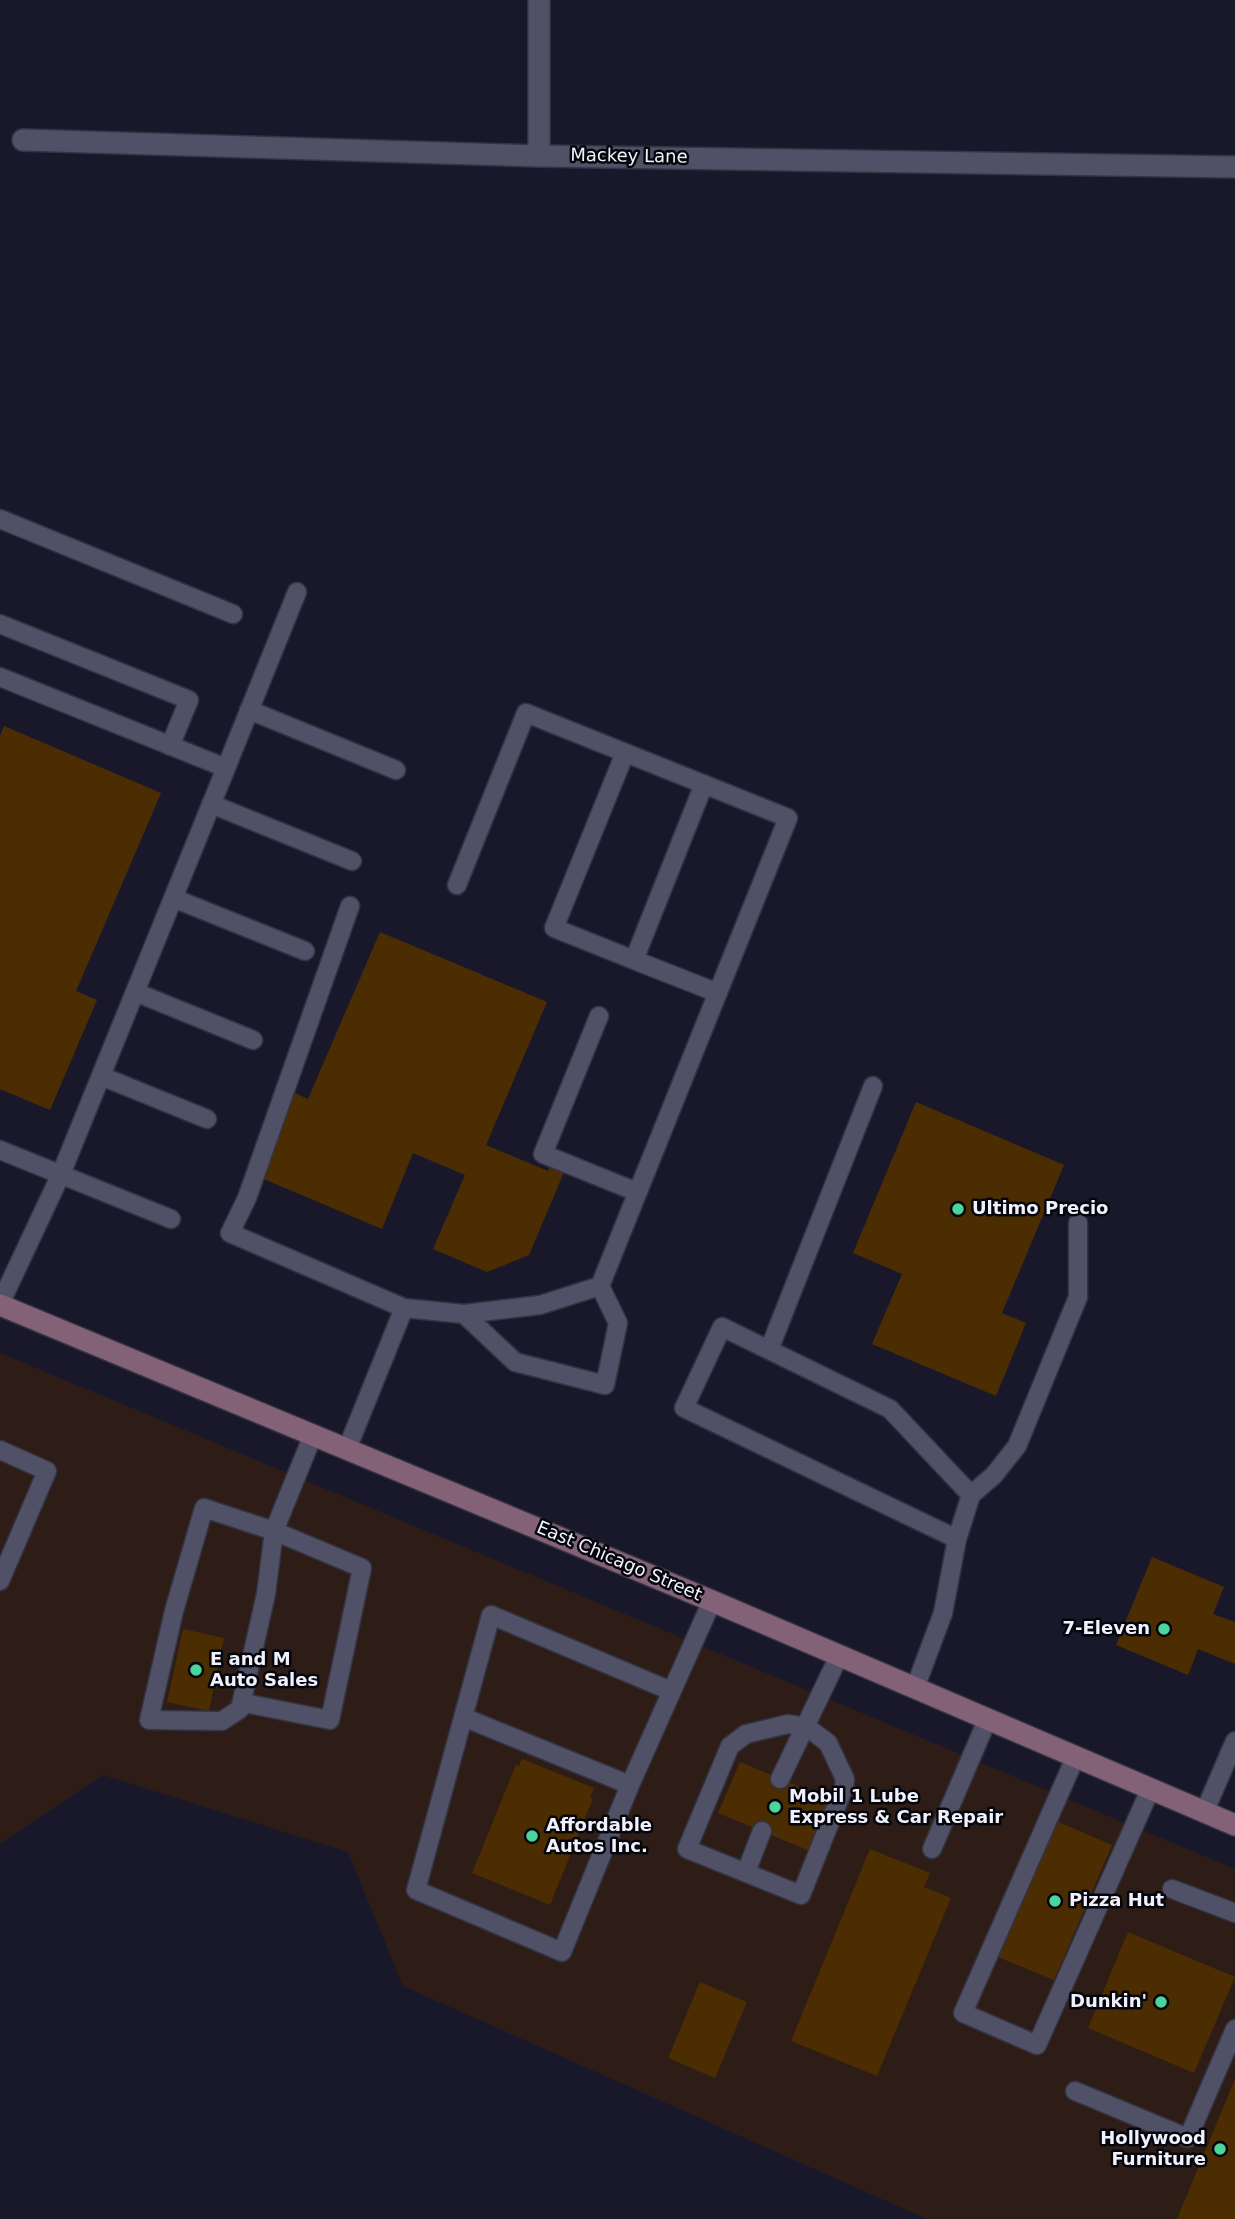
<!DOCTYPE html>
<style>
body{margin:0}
canvas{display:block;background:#19182b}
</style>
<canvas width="1235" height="2219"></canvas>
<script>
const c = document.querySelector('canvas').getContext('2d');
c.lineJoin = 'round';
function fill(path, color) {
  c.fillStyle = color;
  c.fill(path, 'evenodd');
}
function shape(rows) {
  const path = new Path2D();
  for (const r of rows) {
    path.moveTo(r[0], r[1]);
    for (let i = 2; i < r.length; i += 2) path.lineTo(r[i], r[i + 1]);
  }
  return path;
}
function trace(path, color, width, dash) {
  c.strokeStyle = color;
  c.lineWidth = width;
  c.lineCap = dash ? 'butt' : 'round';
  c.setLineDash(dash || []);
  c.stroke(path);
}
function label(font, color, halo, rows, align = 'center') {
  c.font = font + ' "DejaVu Sans",sans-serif';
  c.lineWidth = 5;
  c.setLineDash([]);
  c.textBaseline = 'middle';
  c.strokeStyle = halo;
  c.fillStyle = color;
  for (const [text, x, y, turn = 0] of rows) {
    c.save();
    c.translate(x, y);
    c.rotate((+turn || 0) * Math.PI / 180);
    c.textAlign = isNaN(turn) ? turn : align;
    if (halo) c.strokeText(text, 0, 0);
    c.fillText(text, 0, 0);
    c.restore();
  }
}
fill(shape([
 [0,1353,1235,1869,1235,2219,927,2219,403,1986,348,1852,103,1775,0,1844]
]), '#2e1d16');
fill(shape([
 [4,726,161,793,76,991,97,1000,50,1110,0,1089,0,736],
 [380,932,547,1002,486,1145,548,1171,550,1166,564,1172,529,1255,487,1272,433,1249,465,1175,413,1153,382,1229,259,1177,295,1093,308,1099],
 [916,1102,1064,1165,1002,1313,1026,1323,996,1396,872,1344,902,1274,853,1253],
 [1152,1557,1224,1587,1213,1614,1235,1622,1235,1664,1198,1649,1188,1675,1116,1645],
 [183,1629,224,1638,209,1711,167,1702],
 [522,1759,594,1788,590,1797,593,1798,550,1905,472,1873,516,1765,519,1766],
 [740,1762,831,1800,810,1851,718,1813],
 [1056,1821,1112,1845,1054,1980,998,1957],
 [870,1849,930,1873,924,1887,951,1898,877,2076,791,2041],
 [1128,1932,1235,1977,1194,2073,1088,2028],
 [700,1982,747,2002,715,2078,668,2058],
 [1235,2079,1235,2219,1177,2219]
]), '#4c2d02');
const lane = shape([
 [0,519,233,614],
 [0,624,189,700,170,746],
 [0,677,226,768,61,1174,0,1304],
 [249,710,396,770],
 [625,753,554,928,634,960],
 [226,768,297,592],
 [704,784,634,960,718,993],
 [211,804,352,861],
 [457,885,526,713,788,818,600,1286,618,1323,605,1385,515,1362,464,1314],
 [173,898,305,951],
 [350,906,247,1198,230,1233,404,1308],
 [135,992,253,1040],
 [599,1016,543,1154,637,1192],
 [101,1076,207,1119],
 [0,1150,171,1219],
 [769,1350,873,1086],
 [347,1449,404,1308,464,1314,540,1305,600,1286],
 [0,1450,47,1471,0,1581],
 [957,1539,684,1408,722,1327,890,1409,971,1495],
 [915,1688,943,1613,957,1539,971,1495,994,1475,1017,1446,1078,1297,1078,1223],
 [671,1691,491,1615,416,1890,562,1952,630,1785,712,1601],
 [244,1703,330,1720,362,1568,274,1531,266,1594,240,1709,222,1721,149,1720,174,1611,204,1508,274,1531,313,1435],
 [463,1717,630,1785],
 [788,1724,807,1727,828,1743,845,1779,844,1787,801,1895,687,1849,730,1746,746,1734,788,1724],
 [1075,1758,963,2013,1037,2045,1150,1790],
 [780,1779,839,1656],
 [1204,1813,1235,1741],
 [932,1849,988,1718],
 [746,1872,762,1831],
 [1172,1889,1235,1913],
 [1075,2091,1188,2138,1235,2029]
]);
const street = shape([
 [539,0,539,156],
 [23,140,539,156,1235,167]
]);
const secondary = shape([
 [0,1305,712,1601,1235,1825]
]);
trace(lane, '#343342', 21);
trace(street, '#343342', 24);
trace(secondary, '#343342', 24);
trace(lane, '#505066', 18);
trace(street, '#505066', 21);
trace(secondary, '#836177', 21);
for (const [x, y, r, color] of [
 [958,1209,7,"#4bd49b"],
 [1164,1629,7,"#4bd49b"],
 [196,1670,7,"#4bd49b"],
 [775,1807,7,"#4bd49b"],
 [532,1836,7,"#4bd49b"],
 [1055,1901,7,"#4bd49b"],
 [1161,2002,7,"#4bd49b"],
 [1220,2149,7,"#4bd49b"]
]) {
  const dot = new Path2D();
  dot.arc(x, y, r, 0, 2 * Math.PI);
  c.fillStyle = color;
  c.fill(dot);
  trace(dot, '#05050c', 2.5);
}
label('18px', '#f1f1fe', '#05050c', [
 ["Mackey Lane",629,157,1],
 ["East Chicago Street",619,1562,23]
]);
label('bold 18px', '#f1f1fe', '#05050c', [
 ["Ultimo Precio",972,1209],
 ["7-Eleven",1150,1629,"right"],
 ["E and M",210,1660],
 ["Auto Sales",210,1681],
 ["Mobil 1 Lube",789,1797],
 ["Express & Car Repair",789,1818],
 ["Affordable",546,1826],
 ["Autos Inc.",546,1847],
 ["Pizza Hut",1069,1901],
 ["Dunkin'",1147,2002,"right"],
 ["Hollywood",1206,2139,"right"],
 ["Furniture",1206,2160,"right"]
], 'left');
</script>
